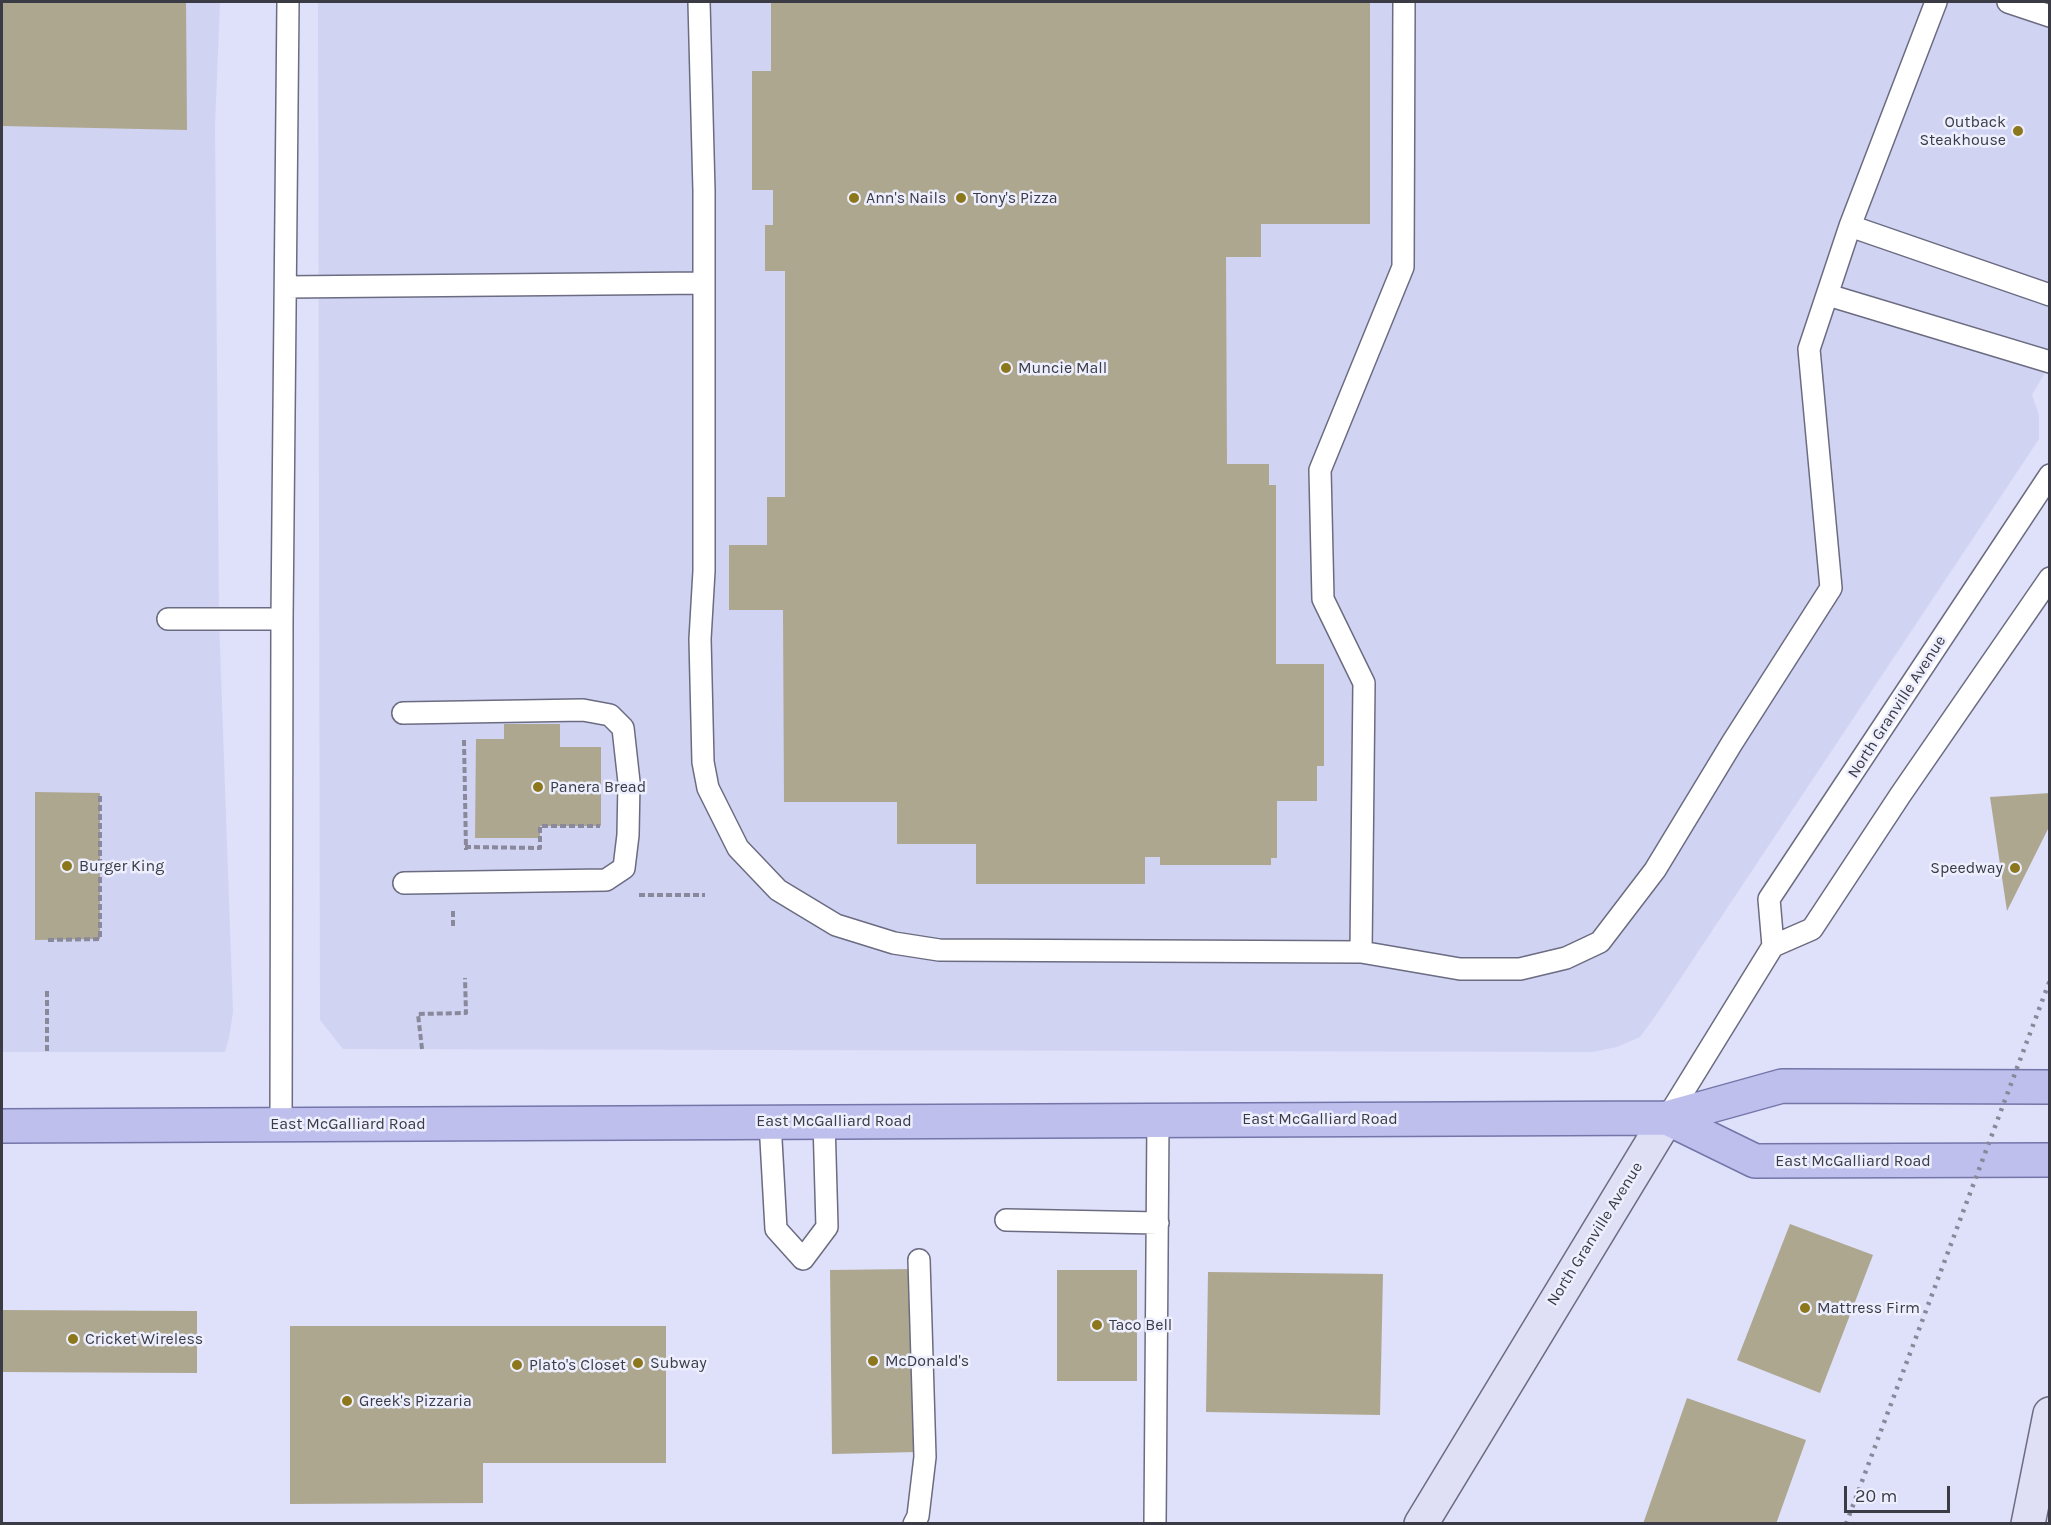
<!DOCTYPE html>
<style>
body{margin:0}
#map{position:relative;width:2051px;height:1525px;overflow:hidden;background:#dfe0f9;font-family:Karla,sans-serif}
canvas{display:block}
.frame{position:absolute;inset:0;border:3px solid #3b3b45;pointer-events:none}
.scale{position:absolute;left:1844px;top:1486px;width:106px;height:27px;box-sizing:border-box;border:3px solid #3b3b45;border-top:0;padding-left:8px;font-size:18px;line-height:21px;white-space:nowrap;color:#3b3b45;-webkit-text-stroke:4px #edeffe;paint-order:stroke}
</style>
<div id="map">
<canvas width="2051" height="1525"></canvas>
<div class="frame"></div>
<div class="scale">20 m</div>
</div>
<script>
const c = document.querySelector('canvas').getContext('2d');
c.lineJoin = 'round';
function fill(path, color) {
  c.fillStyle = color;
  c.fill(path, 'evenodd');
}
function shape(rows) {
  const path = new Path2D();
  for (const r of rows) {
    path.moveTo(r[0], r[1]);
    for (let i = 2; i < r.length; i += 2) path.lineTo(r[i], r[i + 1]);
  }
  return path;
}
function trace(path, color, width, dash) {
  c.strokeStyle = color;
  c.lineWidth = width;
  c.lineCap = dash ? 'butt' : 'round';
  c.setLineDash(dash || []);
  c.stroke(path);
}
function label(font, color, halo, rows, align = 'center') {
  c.font = font + ' Karla,sans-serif';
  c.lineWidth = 5;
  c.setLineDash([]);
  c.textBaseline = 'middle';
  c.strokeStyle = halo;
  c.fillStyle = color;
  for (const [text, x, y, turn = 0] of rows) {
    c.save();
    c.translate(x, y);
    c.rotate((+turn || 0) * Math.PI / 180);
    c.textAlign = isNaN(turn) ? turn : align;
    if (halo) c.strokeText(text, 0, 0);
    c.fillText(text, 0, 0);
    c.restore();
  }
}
fill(shape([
 [2,2,220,2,215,125,219,619,233,1012,229,1038,225,1052,2,1052],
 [318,2,2049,2,2050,364,2032,395,2039,415,2039,439,1654,1018,1640,1037,1617,1047,1592,1052,343,1049,320,1020]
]), '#d1d3f2');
fill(shape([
 [2,2,186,2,187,130,2,126],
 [771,2,1370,2,1370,224,1261,224,1261,257,1226,257,1227,464,1269,464,1269,485,1276,485,1276,664,1324,664,1324,766,1317,766,1317,801,1277,801,1277,858,1271,858,1271,865,1160,865,1160,857,1145,857,1145,884,976,884,976,844,897,844,897,802,784,802,783,610,729,610,729,545,767,545,767,497,785,497,785,271,765,271,765,225,773,225,773,190,752,190,752,71,771,71],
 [504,724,560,724,560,747,601,747,601,826,540,826,540,838,475,838,476,739,504,739],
 [35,792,100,793,100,939,35,940],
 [2050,793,2050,825,2007,911,1990,797],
 [1790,1224,1873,1255,1820,1393,1737,1360],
 [915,1269,916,1452,832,1454,830,1270],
 [1057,1270,1137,1270,1137,1381,1057,1381],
 [1208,1272,1383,1274,1380,1415,1206,1412],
 [2,1310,197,1311,197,1373,2,1372],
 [290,1326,666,1326,666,1463,483,1463,483,1503,290,1504],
 [1687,1398,1806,1440,1776,1524,1643,1524]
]), '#ada78f');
const lane = shape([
 [699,2,704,191,704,571,700,639,703,762,708,788,738,848,778,890,836,925,894,943,939,950,1361,952,1460,969,1520,969,1566,958,1600,942,1655,870,1732,743,1831,588,1809,349,1850,226,1936,2],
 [2008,2,2050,16],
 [1850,226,2050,295],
 [286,287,704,283],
 [1828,295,2050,362],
 [168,619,282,619],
 [403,713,583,710,610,715,623,728,629,782,628,835,624,868,606,880,404,883],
 [1773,946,1769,899,2050,475],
 [1361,952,1364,683,1323,599,1320,470,1403,267,1404,2],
 [1667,1118,1773,946,1812,929,1901,794,2050,578],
 [770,1122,776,1229,803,1259,827,1227,824,1121],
 [281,1124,282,619,288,2],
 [1006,1220,1158,1223],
 [914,1524,918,1516,925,1457,919,1260],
 [1155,1524,1158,1120]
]);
const secondary = shape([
 [1421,1524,1667,1118],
 [2028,1524,2050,1414]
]);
const primary = shape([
 [1667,1118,1755,1161,2050,1160],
 [2,1126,1667,1118,1782,1086,2050,1087]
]);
trace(lane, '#6b6c81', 24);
trace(secondary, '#6b6c81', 36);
trace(primary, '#7475a9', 36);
trace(shape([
 [464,740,466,850],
 [465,847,540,848,540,826,600,826],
 [639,895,705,895],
 [453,911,453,928],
 [48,940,100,939,100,793],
 [47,991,47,1052],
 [422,1049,418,1014,466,1013,465,978]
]), '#89899b', 4, [6, 3]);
trace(lane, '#fff', 21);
trace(secondary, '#dfdff5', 33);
trace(primary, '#bebfec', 33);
trace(shape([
 [1846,1524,2050,980]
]), '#878899', 4.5, [3, 6]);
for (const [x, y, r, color] of [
 [2018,131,6,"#8d771c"],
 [854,198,6,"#8d771c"],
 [961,198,6,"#8d771c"],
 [1006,368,6,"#8d771c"],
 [538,787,6,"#8d771c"],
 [67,866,6,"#8d771c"],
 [2015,868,6,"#8d771c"],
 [1805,1308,6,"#8d771c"],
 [1097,1325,6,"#8d771c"],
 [73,1339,6,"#8d771c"],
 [873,1361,6,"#8d771c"],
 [638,1363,6,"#8d771c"],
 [517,1365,6,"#8d771c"],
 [347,1401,6,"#8d771c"]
]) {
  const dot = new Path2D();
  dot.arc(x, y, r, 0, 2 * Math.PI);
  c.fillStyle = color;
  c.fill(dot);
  trace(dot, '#edeffe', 2);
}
label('16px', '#3b3b45', '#edeffe', [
 ["Outback",2006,122,"right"],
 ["Steakhouse",2006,140,"right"],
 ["Ann's Nails",866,198],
 ["Tony's Pizza",973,198],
 ["Muncie Mall",1018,368],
 ["Panera Bread",550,787],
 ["Burger King",79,866],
 ["Speedway",2003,868,"right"],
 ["Mattress Firm",1817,1308],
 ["Taco Bell",1109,1325],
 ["Cricket Wireless",85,1339],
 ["McDonald's",885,1361],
 ["Subway",650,1363],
 ["Plato's Closet",529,1365],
 ["Greek's Pizzaria",359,1401]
], 'left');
label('16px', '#3b3b45', '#edeffe', [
 ["North Granville Avenue",1897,707,-57],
 ["East McGalliard Road",1320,1119],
 ["East McGalliard Road",834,1121],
 ["East McGalliard Road",348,1124],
 ["East McGalliard Road",1853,1161],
 ["North Granville Avenue",1595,1234,-58]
]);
</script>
